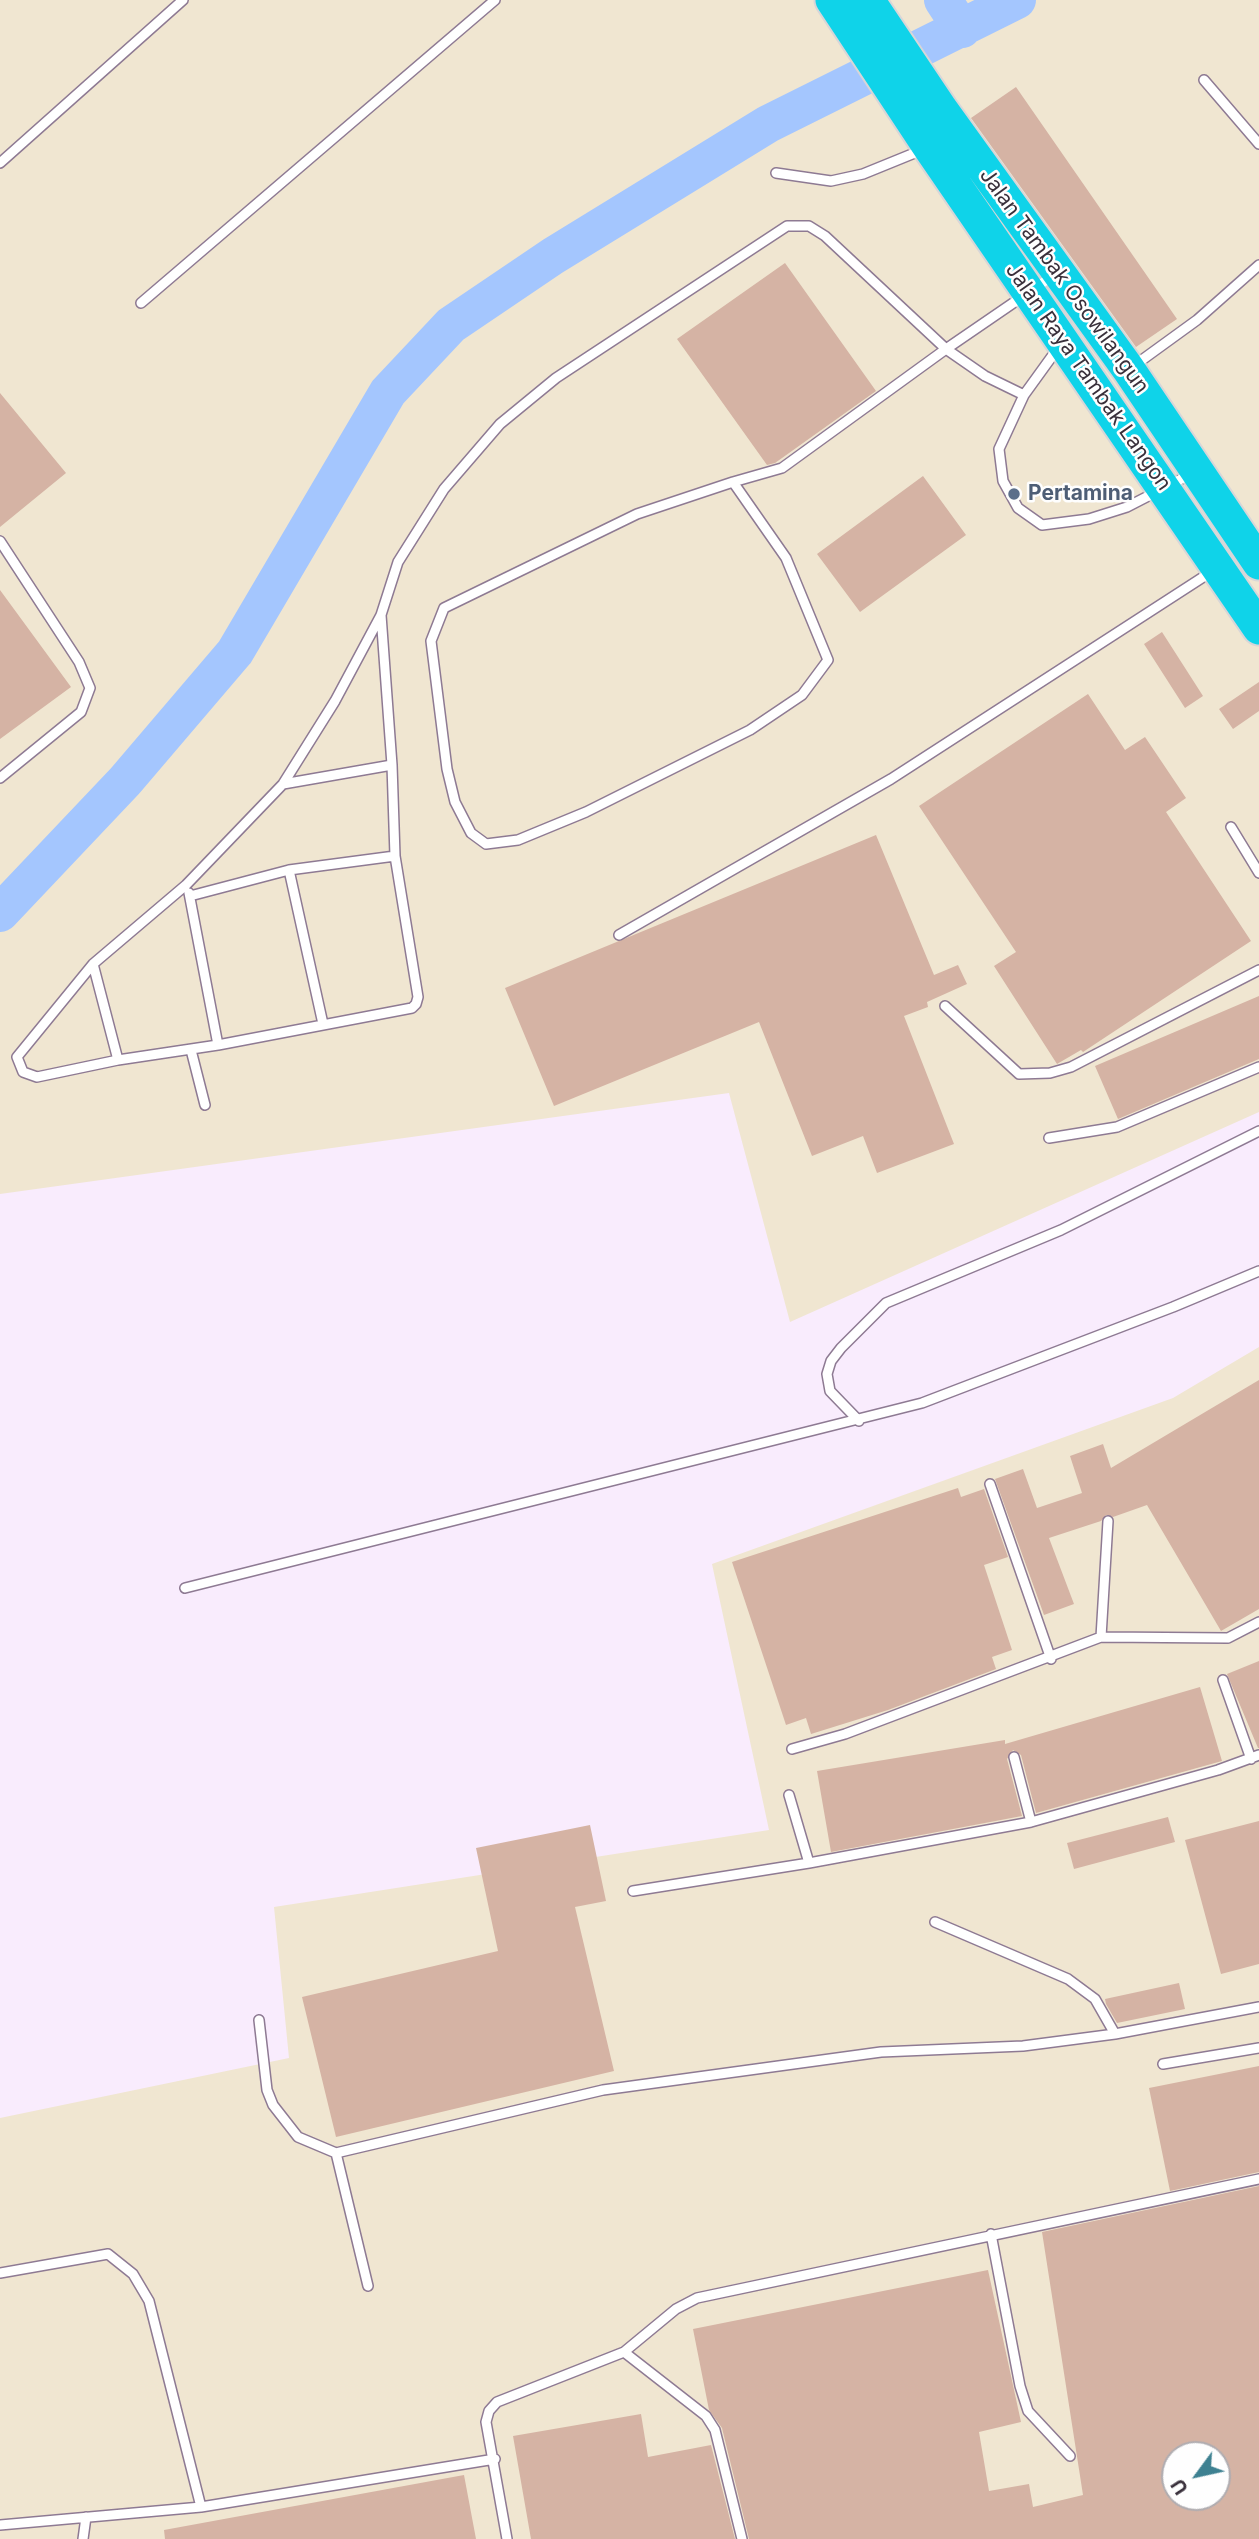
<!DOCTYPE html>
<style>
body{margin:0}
#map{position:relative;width:1259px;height:2539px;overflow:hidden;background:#f9ecfd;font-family:Inter,sans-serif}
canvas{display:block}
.north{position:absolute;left:1161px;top:2441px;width:70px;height:70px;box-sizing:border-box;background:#fefefe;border:2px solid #afacb0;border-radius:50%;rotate:237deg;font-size:19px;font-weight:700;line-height:28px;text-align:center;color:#39303b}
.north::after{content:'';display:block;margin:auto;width:24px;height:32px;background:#3e8191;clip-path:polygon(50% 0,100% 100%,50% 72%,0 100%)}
</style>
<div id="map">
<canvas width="1259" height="2539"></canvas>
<div class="north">U</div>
</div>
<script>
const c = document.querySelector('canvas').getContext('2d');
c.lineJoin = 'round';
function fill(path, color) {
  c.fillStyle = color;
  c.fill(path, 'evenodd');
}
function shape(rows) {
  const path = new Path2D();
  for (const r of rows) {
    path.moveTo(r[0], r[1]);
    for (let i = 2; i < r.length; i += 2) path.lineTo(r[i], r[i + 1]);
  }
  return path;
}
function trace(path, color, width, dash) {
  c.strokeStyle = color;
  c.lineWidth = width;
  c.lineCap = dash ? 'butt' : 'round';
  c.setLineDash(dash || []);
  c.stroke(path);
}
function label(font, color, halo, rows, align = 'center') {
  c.font = font + ' Inter,sans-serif';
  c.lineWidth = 5;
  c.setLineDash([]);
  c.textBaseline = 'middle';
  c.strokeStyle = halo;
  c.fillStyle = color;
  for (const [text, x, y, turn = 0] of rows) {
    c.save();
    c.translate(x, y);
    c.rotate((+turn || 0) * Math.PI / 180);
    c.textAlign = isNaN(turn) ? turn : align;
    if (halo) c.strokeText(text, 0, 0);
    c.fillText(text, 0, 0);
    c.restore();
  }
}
fill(shape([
 [0,0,1259,0,1259,1112,790,1322,729,1093,0,1194],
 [1259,1347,1259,2539,0,2539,0,2118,289,2058,274,1907,769,1830,712,1564,1173,1398],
 [1175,2455,1217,2455,1217,2497,1175,2497]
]), '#f0e6d1');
trace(shape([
 [943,0,962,29],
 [0,913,125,781,235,652,388,392,451,325,553,256,768,124,1017,0]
]), '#a4c6fe', 38);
fill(shape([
 [1016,87,1177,319,1136,347,971,118],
 [785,263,876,391,775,463,767,465,677,339],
 [0,393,66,473,0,527],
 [923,476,966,535,860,612,817,554],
 [0,590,71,687,0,739],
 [1162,632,1203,696,1185,708,1144,644],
 [1259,682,1259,711,1233,729,1219,709],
 [1088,694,1125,750,1145,737,1186,798,1166,812,1251,941,1083,1052,1081,1050,1057,1064,994,966,1016,952,919,806],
 [876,835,934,975,958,965,967,984,927,1002,928,1007,904,1016,954,1144,877,1173,863,1136,812,1156,759,1022,554,1106,505,988],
 [1259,996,1259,1059,1118,1119,1095,1066],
 [1259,1380,1259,1609,1221,1631,1147,1505,1113,1517,1106,1515,1101,1521,1049,1538,1074,1604,1044,1615,995,1479,1023,1469,1037,1508,1082,1493,1070,1456,1103,1444,1111,1468],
 [958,1488,961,1497,984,1489,1008,1557,984,1565,1012,1650,992,1657,996,1669,888,1710,811,1734,806,1718,786,1725,732,1562],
 [1259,1661,1259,1748,1258,1748,1227,1674],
 [1200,1687,1222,1761,1036,1813,1021,1755,1013,1750,1007,1759,1022,1816,831,1852,817,1771,1005,1740,1005,1744],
 [1168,1817,1175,1842,1074,1869,1067,1843],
 [1259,1821,1259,1964,1221,1974,1185,1840],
 [590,1825,606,1901,575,1907,614,2071,336,2137,302,1997,498,1951,476,1848],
 [1179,1983,1185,2009,1117,2023,1106,2004,1105,1999],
 [1259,2066,1259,2172,1170,2191,1149,2088],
 [1259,2186,1259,2539,749,2539,722,2428,709,2410,693,2329,988,2270,1021,2422,979,2432,989,2491,1029,2484,1033,2507,1083,2495,1042,2232],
 [1175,2455,1217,2455,1217,2497,1175,2497],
 [641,2414,648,2457,711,2445,735,2539,531,2539,513,2436],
 [464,2475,476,2539,165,2539,164,2530]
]), '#d5b3a4');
const lane = shape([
 [1204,80,1259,144],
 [0,163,183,0],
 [776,173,831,181,863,174,922,150],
 [141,303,495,0],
 [1058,348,1024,395,999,449,1003,481,1018,508,1042,525,1089,519,1127,507,1193,473],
 [1135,365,1197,320,1259,265],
 [733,482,786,558,828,660,802,695,750,730,586,812,518,840,486,844,471,833,455,802,447,769,431,641,444,608,637,514,733,482,782,468,946,349,985,376,1024,395],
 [0,541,79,662,90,688,81,712,0,778],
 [381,615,392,765,395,856,418,997,416,1004,412,1008,218,1045,118,1060,37,1077,23,1072,17,1057,93,964,186,885,283,784,335,701,381,615,398,562,444,489,500,424,556,378,787,226,809,226,825,236,946,349,1054,275],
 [283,784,392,765],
 [1231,827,1259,873],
 [289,870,323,1024],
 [189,893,218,1045],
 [190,896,289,870,395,856],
 [619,935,891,779,1211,572],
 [93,964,118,1060],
 [945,1006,1019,1074,1050,1073,1071,1067,1259,970],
 [191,1050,205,1105],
 [1049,1138,1117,1127,1259,1067],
 [859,1421,830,1391,827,1374,831,1361,841,1348,886,1303,1061,1230,1259,1131],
 [990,1484,1051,1659],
 [185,1588,922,1403,1173,1307,1259,1271],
 [1101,1637,1108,1521],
 [1223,1680,1251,1759],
 [792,1749,845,1734,1101,1637,1228,1638,1259,1622],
 [1014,1757,1031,1822],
 [789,1795,809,1863],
 [633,1891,809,1863,1031,1822,1218,1770,1259,1755],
 [935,1922,1068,1979,1095,1999,1115,2034],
 [259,2020,267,2090,273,2105,298,2137,336,2153,603,2090,881,2052,1023,2046,1115,2034,1259,2007],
 [1163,2064,1259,2048],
 [336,2153,368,2286],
 [991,2234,1020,2386,1028,2411,1070,2456],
 [0,2273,108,2254,133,2274,149,2301,201,2507],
 [0,2525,201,2507,495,2459],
 [83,2539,86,2517],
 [507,2539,486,2422,489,2411,497,2402,624,2352],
 [742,2539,715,2430,706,2416,624,2352,676,2309,697,2298,1259,2179]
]);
const highway = shape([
 [832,0,929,147,1259,628],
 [868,0,941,109,1129,370,1259,563]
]);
trace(lane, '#8e7a93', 12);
trace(highway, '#d7d6d8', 37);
trace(lane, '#fff', 9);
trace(highway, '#0fd3e9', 33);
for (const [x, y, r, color] of [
 [1014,494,7,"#5c6f8a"]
]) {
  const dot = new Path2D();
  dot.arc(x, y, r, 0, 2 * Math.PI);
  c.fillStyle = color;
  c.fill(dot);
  trace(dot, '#fefefe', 2.5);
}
label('21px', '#39303b', '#fefefe', [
 ["Jalan Tambak Osowilangun",1064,281,54],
 ["Jalan Raya Tambak Langon",1088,377,55]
]);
label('bold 21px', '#4e5e75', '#fefefe', [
 ["Pertamina",1028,494]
], 'left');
</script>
